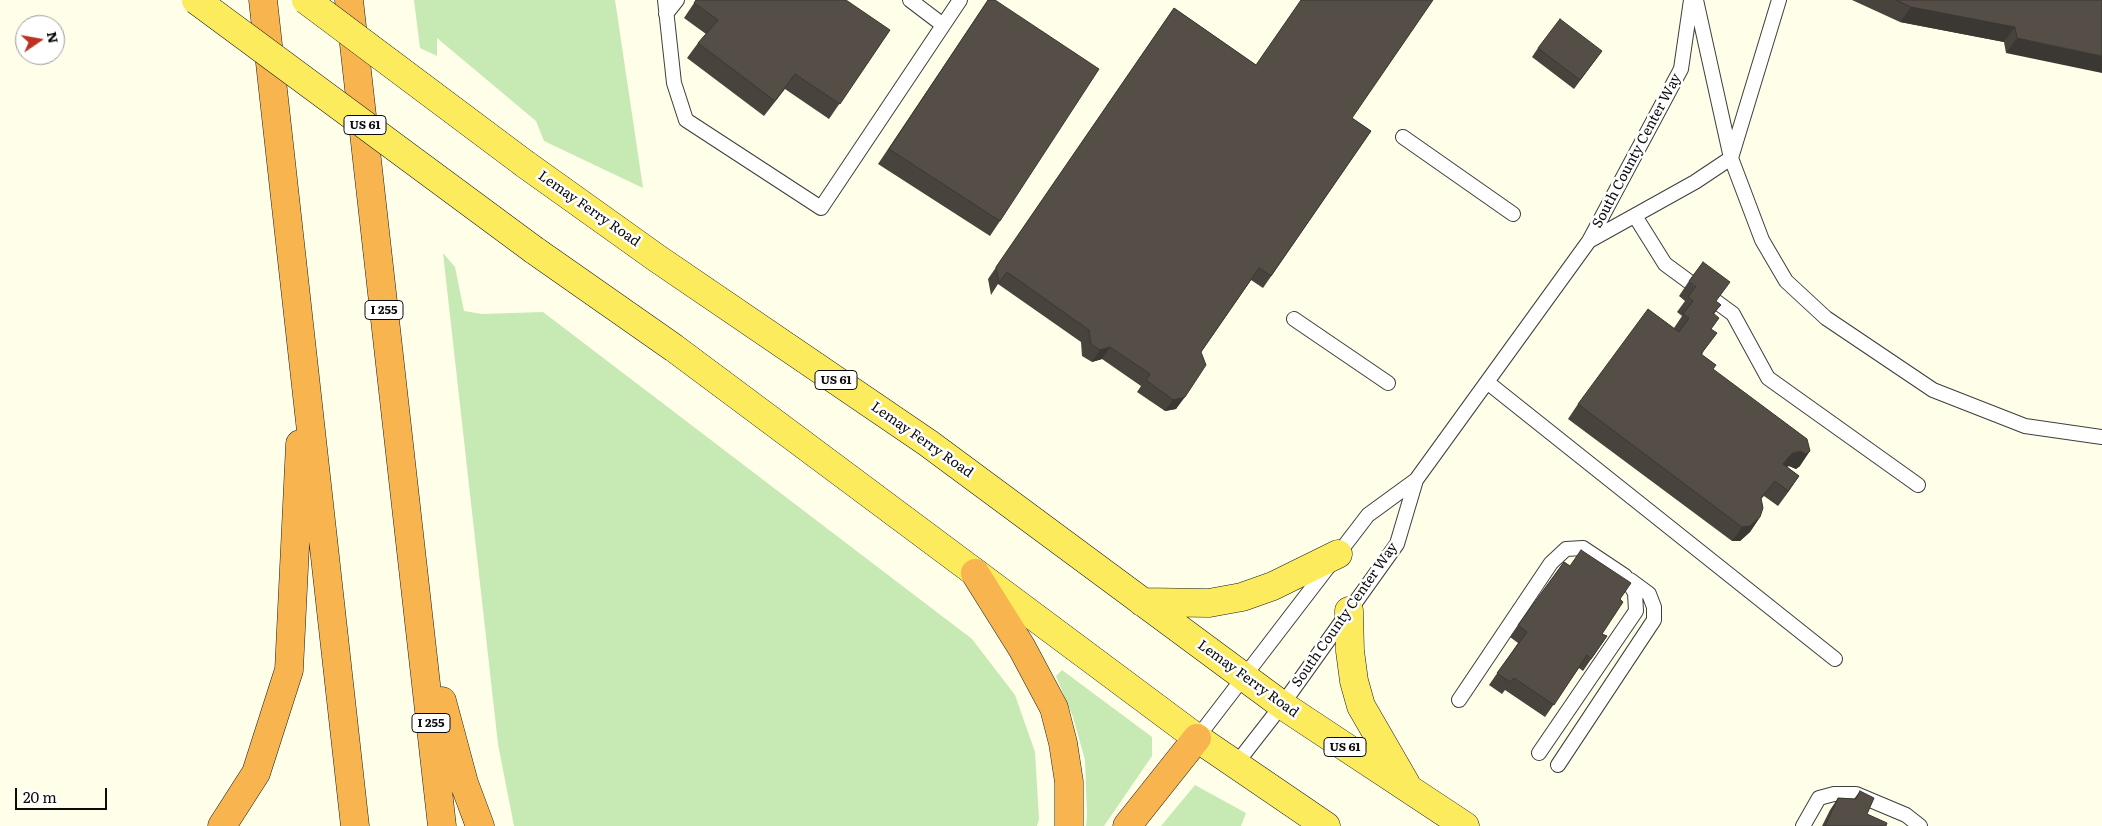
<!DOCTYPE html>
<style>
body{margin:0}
#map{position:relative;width:2102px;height:826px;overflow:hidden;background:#fffee9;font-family:Literata,serif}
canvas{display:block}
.north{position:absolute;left:15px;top:15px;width:50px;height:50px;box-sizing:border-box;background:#fff;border:1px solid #9d9d9d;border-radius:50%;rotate:78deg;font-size:14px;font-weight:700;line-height:20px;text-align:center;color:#0b0b0b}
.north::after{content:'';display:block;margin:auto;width:18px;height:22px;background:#bc3122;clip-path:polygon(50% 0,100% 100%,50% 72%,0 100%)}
.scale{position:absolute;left:15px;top:788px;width:92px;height:22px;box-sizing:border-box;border:2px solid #0b0b0b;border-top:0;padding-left:6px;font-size:15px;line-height:18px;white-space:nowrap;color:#0b0b0b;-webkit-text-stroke:4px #fff;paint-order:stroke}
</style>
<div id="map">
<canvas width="2102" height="826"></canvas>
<div class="north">N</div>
<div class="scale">20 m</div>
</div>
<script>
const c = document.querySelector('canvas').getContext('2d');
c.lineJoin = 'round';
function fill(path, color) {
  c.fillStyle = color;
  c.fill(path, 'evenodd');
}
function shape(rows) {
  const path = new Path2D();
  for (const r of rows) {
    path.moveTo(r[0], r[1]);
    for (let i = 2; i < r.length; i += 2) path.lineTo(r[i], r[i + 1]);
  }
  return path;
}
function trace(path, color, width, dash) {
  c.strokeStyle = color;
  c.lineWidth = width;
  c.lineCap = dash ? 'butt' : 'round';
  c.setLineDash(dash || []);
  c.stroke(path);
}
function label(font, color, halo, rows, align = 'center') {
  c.font = font + ' Literata,serif';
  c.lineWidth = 5;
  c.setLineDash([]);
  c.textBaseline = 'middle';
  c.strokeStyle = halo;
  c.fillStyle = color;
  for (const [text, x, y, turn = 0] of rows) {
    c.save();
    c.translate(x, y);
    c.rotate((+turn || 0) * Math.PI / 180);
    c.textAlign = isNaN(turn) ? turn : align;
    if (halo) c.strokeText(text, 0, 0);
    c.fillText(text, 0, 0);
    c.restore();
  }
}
fill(shape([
 [414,0,615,0,643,188,544,141,536,121,437,38,437,56,420,48],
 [443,253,455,267,464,311,482,314,543,312,972,639,1015,695,1035,752,1039,819,1037,826,514,826,498,744],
 [1062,670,1152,737,1152,756,1104,826,1086,826,1087,815,1085,760,1073,717,1056,676],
 [1195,785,1246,813,1241,826,1161,826]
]), '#c7e9b3');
const lane = shape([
 [665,0,674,83,686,120,821,208,960,0],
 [910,0,943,25],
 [1696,0,1731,158,1762,240,1786,281,1826,318,1933,390,2025,426,2102,437],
 [666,14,677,0],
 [1403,137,1513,214],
 [1731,158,1779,0],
 [1635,216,1665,264,1733,314,1768,378,1918,485],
 [1589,241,1695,182,1731,158],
 [1294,319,1388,383],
 [1487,382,1835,659],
 [1459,700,1551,563,1566,549,1583,548,1625,576,1635,593,1636,611,1539,753],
 [1197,738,1368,515,1416,480,1589,241,1681,69,1691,0],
 [1236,764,1282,705,1397,544,1416,480],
 [1558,765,1654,620,1654,607,1649,594,1630,580],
 [1803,826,1819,798,1834,794,1856,794,1906,815,1920,826]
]);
const primary = shape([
 [525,164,658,259,928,443,1282,705,1465,826],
 [534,250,674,348,1197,738,1326,826],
 [1142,602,1209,603,1242,597,1273,586,1338,554],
 [1349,611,1350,651,1354,681,1361,706,1406,784]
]);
const highway = shape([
 [263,0,355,826],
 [349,0,442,826],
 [975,573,1022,648,1054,708,1063,743,1069,782,1069,826],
 [442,701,464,783,480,826],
 [222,826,256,773,289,670,300,444],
 [1127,826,1197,738]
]);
trace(lane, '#3e3e3e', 16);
trace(primary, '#1c1c1c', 29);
trace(highway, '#1c1c1c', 29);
trace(lane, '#fff', 14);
trace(primary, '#fbeb5d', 28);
trace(highway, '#f7b44f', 28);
const primaryBridge = shape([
 [196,0,534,250],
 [306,0,525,164]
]);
trace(primaryBridge, '#1c1c1c', 29, []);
trace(primaryBridge, '#fbeb5d', 28);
fill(shape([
 [696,0,890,30,829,119,785,89,764,116,687,58,698,43,706,34,684,18],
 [988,0,1000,221,990,236,878,164],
 [1852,0,2102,0,2006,53,2004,42,1900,22],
 [1174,8,1256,65,1352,118,1371,131,1263,288,1251,280,1201,352,1176,409,1165,411,1137,392,1141,386,1102,359,1092,362,1082,356,1081,342,998,284,991,295,988,279],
 [1538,48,1602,51,1574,89,1532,57],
 [1689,281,1721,305,1714,314,1711,329,1702,355,1713,369,1800,466,1796,469,1789,466,1787,467,1799,476,1778,506,1764,496,1761,499,1760,517,1750,532,1740,541,1732,541,1568,419,1578,404,1674,328,1682,316,1677,312,1685,301,1679,296],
 [1564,562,1620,599,1602,634,1607,636,1583,671,1579,668,1545,717,1505,690,1502,694,1489,685,1518,643,1510,637],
 [1860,791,1867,814,1886,826,1822,826,1830,810,1838,798,1854,799]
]), '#48433d');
fill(shape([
 [1911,7,2015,27,2004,42,1900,22],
 [2017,38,2102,56,2102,73,2006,53],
 [1110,347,1102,359,1092,362,1100,350],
 [1185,397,1176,409,1165,411,1173,400],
 [1800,451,1810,451,1800,466,1796,469,1789,466,1781,468,1792,453],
 [1799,476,1789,491,1778,506,1788,491],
 [1760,517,1750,532,1740,541,1732,541,1742,527]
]), '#3b3732');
const building = shape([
 [696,0,846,0,890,30,840,104,795,74,775,101,698,43,718,20,694,3,696,0],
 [988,0,995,0,1099,69,1000,221,889,149,988,0],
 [1301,0,1433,0,1352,118,1371,131,1271,276,1259,268,1201,352,1206,365,1185,397,1173,400,1146,380,1150,374,1110,347,1100,350,1091,344,1089,330,1007,272,999,283,996,267,1174,8,1256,65,1301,0],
 [1896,0,2102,0,2102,56,2017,38,2015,27,1911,7,1896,0],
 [1560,19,1602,51,1580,80,1538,48,1560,19],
 [1703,262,1730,282,1716,301,1721,305,1713,313,1719,318,1711,329,1717,333,1701,354,1716,365,1713,369,1807,439,1810,451,1806,454,1800,451,1792,453,1783,464,1799,476,1788,491,1775,481,1761,498,1763,508,1760,517,1750,526,1742,527,1578,404,1648,309,1679,332,1689,318,1683,314,1693,301,1688,297,1696,286,1689,281,1703,262],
 [1581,550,1631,583,1620,599,1623,602,1602,634,1607,636,1591,659,1587,655,1554,705,1514,678,1510,682,1497,673,1527,632,1518,625,1564,562,1570,566,1581,550],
 [1860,791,1874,798,1867,814,1887,823,1886,826,1825,826,1838,798,1856,799,1860,791]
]);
fill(building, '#544e47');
trace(building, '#3b3732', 1);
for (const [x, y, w] of [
 [365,125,42],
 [384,310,38],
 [836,380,42],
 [431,723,38],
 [1345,747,42]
]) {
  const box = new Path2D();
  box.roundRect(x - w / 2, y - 9.5, w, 19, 4);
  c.fillStyle = '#fff';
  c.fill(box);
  trace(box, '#0b0b0b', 1);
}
label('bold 12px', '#0b0b0b', null, [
 ["US 61",365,125],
 ["I 255",384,310],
 ["US 61",836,380],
 ["I 255",431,723],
 ["US 61",1345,747]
]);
label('14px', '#0b0b0b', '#fff', [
 ["South County Center Way",1637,151,-62],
 ["Lemay Ferry Road",589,209,35],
 ["Lemay Ferry Road",922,440,35],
 ["South County Center Way",1345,615,-55],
 ["Lemay Ferry Road",1248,679,36]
]);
</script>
